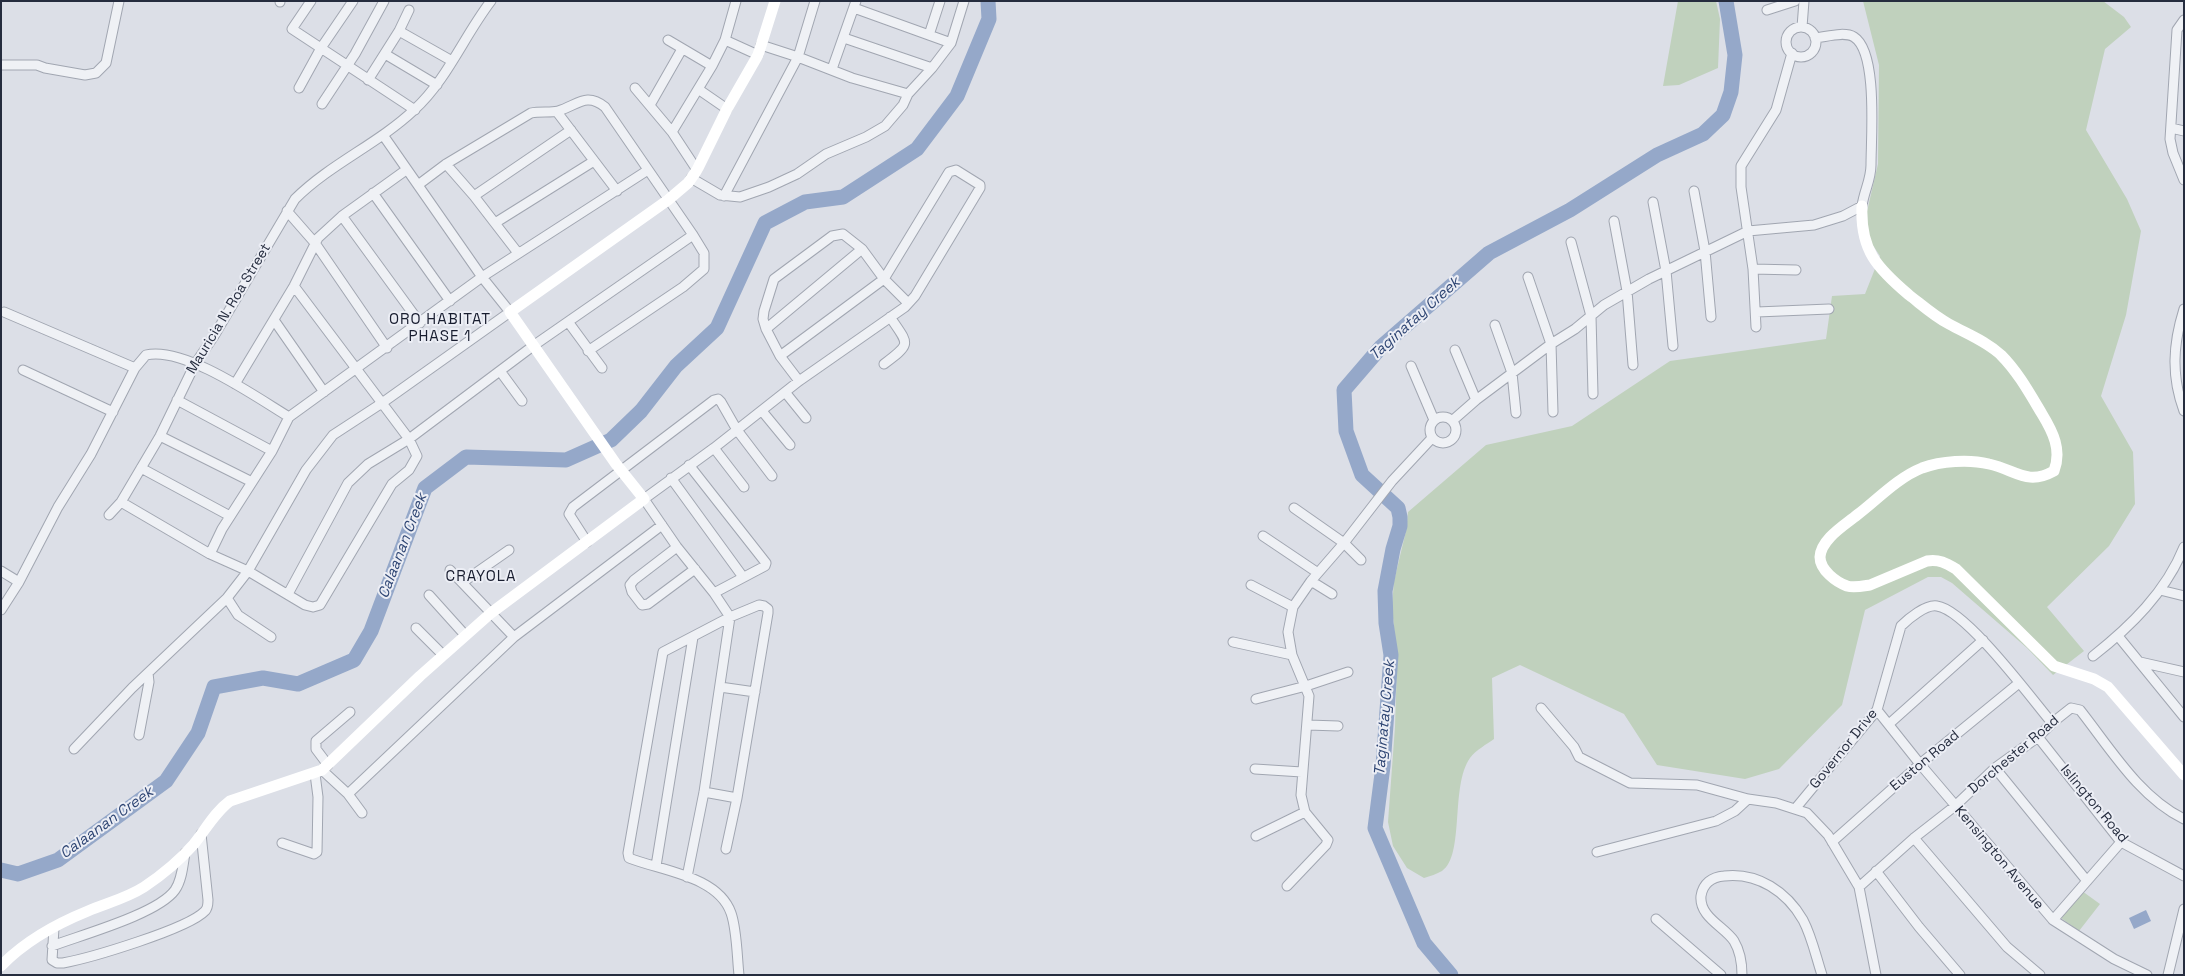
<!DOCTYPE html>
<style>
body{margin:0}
#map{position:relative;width:2185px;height:976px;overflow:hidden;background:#dcdfe7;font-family:"Space Grotesk",sans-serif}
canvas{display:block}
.frame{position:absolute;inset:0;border:2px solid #252c3e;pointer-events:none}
</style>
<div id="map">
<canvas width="2185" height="976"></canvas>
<div class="frame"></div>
</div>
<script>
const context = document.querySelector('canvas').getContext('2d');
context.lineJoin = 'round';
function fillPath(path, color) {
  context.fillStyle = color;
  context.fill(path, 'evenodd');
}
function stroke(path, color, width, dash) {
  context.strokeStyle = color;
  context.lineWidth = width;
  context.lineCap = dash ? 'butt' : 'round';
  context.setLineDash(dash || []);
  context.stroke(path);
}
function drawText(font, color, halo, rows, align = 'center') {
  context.font = font + ' "Space Grotesk",sans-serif';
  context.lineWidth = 4;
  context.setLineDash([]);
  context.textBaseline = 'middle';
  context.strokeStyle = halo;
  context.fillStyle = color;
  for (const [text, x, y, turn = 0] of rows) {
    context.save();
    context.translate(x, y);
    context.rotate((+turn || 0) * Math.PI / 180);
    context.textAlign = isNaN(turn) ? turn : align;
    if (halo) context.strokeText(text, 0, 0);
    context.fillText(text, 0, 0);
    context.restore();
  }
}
fillPath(new Path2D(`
 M1678 1H1716L1720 19 1718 68 1679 85 1663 86Z
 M1863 1H2103L2124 17 2131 27 2105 49 2086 130 2127 199 2141 231 2126 315 2101 396 2133 452 2135 504 2109 546 2047 607 2084 651 2053 675 2027 648 1952 583 1941 577H1928L1865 610 1842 705 1779 769 1745 779 1657 765 1624 714 1520 665 1492 678 1494 739C1487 744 1476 750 1470 758 1450 786 1465 855 1442 871 1437 874 1430 876 1424 878L1407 868 1393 846 1388 822 1395 727 1397 663 1392 606 1394 581 1406 531 1408 512 1486 445 1572 426 1670 361 1826 339 1832 296 1865 294 1880 256 1868 238 1865 220 1878 164 1879 65Z
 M2082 891 2100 904 2079 931 2061 918Z`), '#c0d1bd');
fillPath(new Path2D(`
 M2146 910 2151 921 2134 929 2129 918Z`), '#95a8c9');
stroke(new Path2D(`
 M1 870 18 874 58 860 166 781 198 733 214 687 263 678 298 684 354 660 371 631 425 488 466 457 566 460 611 440 641 411 676 366 717 328 765 223 805 202 843 197 917 149 957 96 989 19 988 1
 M1451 975 1424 943 1375 828 1383 766 1391 655 1386 623 1385 591 1393 549 1400 526V517L1398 508 1362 475 1346 431 1344 390 1381 347 1489 253 1570 210 1657 155 1703 134 1723 115 1731 92 1735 55 1726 1`), '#95a8c9', 15);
const street = new Path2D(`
 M311 1 292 29 415 110
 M280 2V1
 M854 8 951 43
 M1767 10 1795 1
 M2184 20 2177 30 2170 139 2173 153 2184 180
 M1802 27 1804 1
 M1786 42a15 15 0 1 1 30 0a15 15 0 1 1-30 0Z
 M399 31 452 61
 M929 35 940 1
 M844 38 932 68
 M668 40 712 66
 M725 40 758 55
 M761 45 798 57 852 78 908 94
 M385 54 437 85
 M1 65H37L45 68 85 75 96 73 106 63 119 1
 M832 69 856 1
 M368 80 399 31 409 10
 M299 88 321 48 353 1
 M635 88 672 132 697 170
 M698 89 727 109
 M322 104 355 54 384 1
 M650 105 682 49
 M557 112 617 191
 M2171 128 2184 131
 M672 132 712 66 725 40 736 1
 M446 164 474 196 518 253
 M691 178 720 195 740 197 769 187 797 174 826 154 866 137 885 126 903 105 908 94 932 68 951 43 964 1
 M418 185 446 164 531 113C540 111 551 113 558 111 578 105 586 92 605 107L693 235 704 253V269L683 287 588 351
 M1694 191 1705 251 1711 317
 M373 193 450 301
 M474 196 571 130
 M724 196 798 57 815 1
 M1653 202 1666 271 1673 346
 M287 211 315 243 387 348
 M342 216 420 323
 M1614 221 1627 291 1633 365
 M495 223 594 161
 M1571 242 1591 316 1593 394
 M1753 269 1796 270
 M1528 277 1551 344 1553 412
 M294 286 409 439 417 456 409 470 392 484 320 605 313 607 305 605 248 571 210 554 121 502 160 436 195 364 214 336 295 199C330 164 378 144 414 110 447 80 464 36 491 1
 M2184 309C2173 344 2171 376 2184 411
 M4 312 135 368 146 355C184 346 256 397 289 417
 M1757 312 1829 309
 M274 320 324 392
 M569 323 602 368
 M1495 325 1512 373 1516 413
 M1756 327 1753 269 1741 187V166L1776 110 1792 53
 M766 329 862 249
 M1455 350 1476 400
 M884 364C912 343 909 345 890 317
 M1411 366 1434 420
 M23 370 113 412
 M500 371 522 401
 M799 381 780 356 766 329 763 319 764 311 774 279 832 236 843 234 862 249 884 279 908 303
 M235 384 294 286 318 238 342 216 406 170
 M785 392 806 418
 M177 400 272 451
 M762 411 790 445
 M1430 430a13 13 0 1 1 26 0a13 13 0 1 1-26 0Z
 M1452 421 1476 400 1551 344 1575 329 1604 305 1649 279 1748 231 1814 225 1843 216 1862 206C1864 191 1871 180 1871 165 1871 137 1878 52 1854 37 1844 31 1826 37 1815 38
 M160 436 252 482
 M714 448 744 487
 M689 465 766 563 765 566 714 593
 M141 468 230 516
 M671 478 743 577
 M1294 508 1344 543 1361 560
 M109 515 121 502
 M1263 536 1318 573
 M587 542 569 514 573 507 714 400 718 399 721 402 737 430 772 476
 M677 547 634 580 630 585 632 592 642 605 648 604 695 569
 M210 554 222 529 272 451 289 417 482 277 648 170
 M450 570 514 637
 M1 571 19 582
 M1311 581 1332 594
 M463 582 509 550
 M1251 585 1293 607
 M2160 590 2184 596
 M288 594 348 483 368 464 409 439 533 346 693 235
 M429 595 465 635
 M227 598 238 615 271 637
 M1 610 19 582 58 507 91 454 135 368
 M416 628 443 655
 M2118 636 2184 717
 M1233 642 1292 655
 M2093 656C2130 627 2166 592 2184 547
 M2140 662 2184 672
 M720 687 755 692
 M1256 699 1306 686 1348 672
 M1541 708 1574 747 1579 757 1630 783 1697 785 1748 799 1776 803 1807 813 1828 835 1859 887 1876 975
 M1877 710 1920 764 2053 920 2114 959 2147 975
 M1889 724 1983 640
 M1308 725 1338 726
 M139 735 149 682 148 673
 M2038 737 2121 842 2184 876
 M74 749 132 688 227 598 248 571 306 470 333 435 382 403 510 312 482 277 383 135
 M328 765 316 749V741L350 712
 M1995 768 2087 881
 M1255 769 1302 772
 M322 770 348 794 362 813
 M704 792 737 798
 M348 794 514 637 662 525
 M1795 809 1877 710 1901 626C1908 619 1926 604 1937 606 1966 610 2031 698 2052 723
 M1256 836 1305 812
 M1914 838 2007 947 2040 975
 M1832 842 1920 764 2019 683
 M282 843 314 854 317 852 318 797 315 774
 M726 849 737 798 768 613V609L764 606 759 605 730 617 663 652 628 853 629 858C662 871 718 876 731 913 737 930 737 957 739 975
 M1597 852 1716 821 1735 811 1748 799
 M656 866 693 637
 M1876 871 1919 927 1960 975
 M687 877 704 792 730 617 714 593 677 547 644 499 714 448 799 381 905 307 915 296 980 188V185L956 170 949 172 884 279 780 356
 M1287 886 1326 845 1328 840 1305 812 1301 795 1309 696 1292 655 1288 632 1293 607 1311 581 1344 543 1392 481 1432 438
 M1859 887 1914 838 1955 806 1995 768 2038 737 2052 723 2071 708 2080 710C2110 748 2139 797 2184 819
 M1656 919 1721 975
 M2053 920 2121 842
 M54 928 52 960 57 963H63C90 958 188 929 205 911 208 908 208 904 208 900L201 834
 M52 946C81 935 158 914 175 890 182 880 183 865 185 853
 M1742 975C1742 964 1740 951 1734 941 1725 927 1699 917 1701 896 1703 883 1712 877 1724 876 1758 872 1787 892 1803 920 1812 937 1816 957 1822 975
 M2168 975 2184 909`);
stroke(street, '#a1a6b1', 11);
stroke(street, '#eff1f5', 9);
stroke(new Path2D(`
 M1862 206C1860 250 1877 268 1909 295 1922 305 1934 316 1949 324 1967 334 1986 341 2001 355 2018 372 2030 394 2042 414 2053 432 2062 450 2054 471 2027 486 2016 470 1989 464 1969 459 1941 461 1922 468 1897 478 1877 500 1857 515 1845 525 1821 539 1820 557 1820 570 1836 582 1847 586 1854 588 1863 586 1870 585L1927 561C1939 559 1946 563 1956 569L2054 666 2094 679 2108 687 2184 775
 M1 966C25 941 56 924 88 911 107 903 127 898 144 887 162 875 180 860 194 844 206 829 215 812 230 801L322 770 420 676 491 613 644 499 616 464 510 312 668 200 688 183 697 170 727 109 758 55 775 1`), '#fff', 11);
drawText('14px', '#252c3e', '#eceef5', [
 ["Mauricia N. Roa Street",229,309,-59],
 ["Governor Drive",1844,749,-51],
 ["Dorchester Road",2014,755,-40],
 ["Euston Road",1925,761,-40],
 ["Islington Road",2094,804,50],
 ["Kensington Avenue",1999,858,50]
]);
drawText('italic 15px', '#2e4573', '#eceef5', [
 ["Taginatay Creek",1415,319,-42],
 ["Calaanan Creek",403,546,-69],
 ["Taginatay Creek",1385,718,-85],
 ["Calaanan Creek",107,823,-36]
]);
context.letterSpacing = '1px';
drawText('15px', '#181d2f', '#eceef5', [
 ["ORO HABITAT",440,320],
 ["PHASE 1",440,337],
 ["CRAYOLA",481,577]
]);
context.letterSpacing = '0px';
</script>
